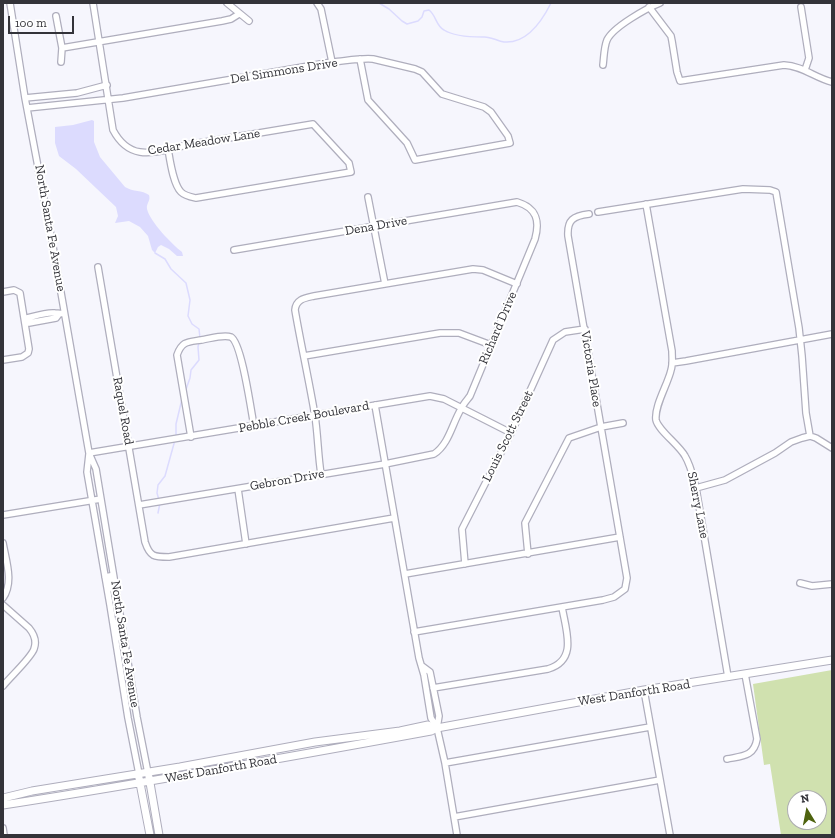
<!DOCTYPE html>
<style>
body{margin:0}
#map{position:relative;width:835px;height:838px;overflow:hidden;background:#f6f6fd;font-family:"Zilla Slab",serif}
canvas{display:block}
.frame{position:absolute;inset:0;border:4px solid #333339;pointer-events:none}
.north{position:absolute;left:787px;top:790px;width:40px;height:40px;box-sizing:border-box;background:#fff;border:1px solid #adadb0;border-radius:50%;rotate:350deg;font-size:11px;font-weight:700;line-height:16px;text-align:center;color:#333339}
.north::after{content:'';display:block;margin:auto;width:14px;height:18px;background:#4e630f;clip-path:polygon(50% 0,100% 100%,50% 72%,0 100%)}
.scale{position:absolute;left:8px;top:16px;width:66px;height:18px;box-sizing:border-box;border:2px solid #333339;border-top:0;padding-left:5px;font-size:12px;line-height:14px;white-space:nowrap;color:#333339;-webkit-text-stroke:3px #fff;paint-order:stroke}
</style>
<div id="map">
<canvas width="835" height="838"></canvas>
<div class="frame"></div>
<div class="north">N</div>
<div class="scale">100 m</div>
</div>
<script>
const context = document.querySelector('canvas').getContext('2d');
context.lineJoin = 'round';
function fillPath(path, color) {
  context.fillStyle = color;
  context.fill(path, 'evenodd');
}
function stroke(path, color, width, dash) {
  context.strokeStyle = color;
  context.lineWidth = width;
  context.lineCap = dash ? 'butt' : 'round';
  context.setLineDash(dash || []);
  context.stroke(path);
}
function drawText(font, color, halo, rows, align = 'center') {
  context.font = font + ' "Zilla Slab",serif';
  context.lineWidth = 4;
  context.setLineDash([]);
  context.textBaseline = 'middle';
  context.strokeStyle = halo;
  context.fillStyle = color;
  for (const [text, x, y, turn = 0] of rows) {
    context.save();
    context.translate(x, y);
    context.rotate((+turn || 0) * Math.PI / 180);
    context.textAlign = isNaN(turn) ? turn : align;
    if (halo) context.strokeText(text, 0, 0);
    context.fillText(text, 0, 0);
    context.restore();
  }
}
fillPath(new Path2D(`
 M832 670V835H781L770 764 764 765 753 684ZM795 798H819V822H795Z`), '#d0e1af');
fillPath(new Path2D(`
 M92 120 94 121V142L100 157 125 187C133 192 142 190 149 195 151 201 146 203 147 209 150 222 172 244 182 252L183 256H177L169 249 161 245 158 247 155 253 152 250 148 236 140 227 129 221 115 223 118 216 116 207 76 169 59 156 55 143V127L73 125Z`), '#dcdbfe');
stroke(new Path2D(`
 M379 3 389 9 402 21 407 24 418 21 422 17 424 11 429 10C436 15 436 26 444 30 453 36 472 37 483 37 490 36 497 41 504 42 527 44 542 21 551 3
 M155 253 165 259 171 269 186 283 190 300 188 316 192 324 199 329 200 338
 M185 392 190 378 191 370 199 360 198 347 199 342
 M176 436V424L182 399
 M159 500 157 493 158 485 165 476 175 440
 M158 513 160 503`), '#dcdbfe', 1.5);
const minor = new Path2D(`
 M10 3 25 98 52 241 89 453 96 469 137 717 148 773
 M93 3 113 130C131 164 157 151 187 145L313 124 349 163 351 172 196 198C191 197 185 196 181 192 173 184 170 160 168 149
 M227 3 249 21
 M317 3 321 9 332 62
 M649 7 671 36 672 41 677 72 680 81 784 65C803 66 815 78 832 82
 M801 7 809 58 805 70
 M56 16 62 48 61 62
 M62 48 222 21 231 19 239 14
 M603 65C604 57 604 47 607 40 613 27 647 8 660 3
 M25 98 77 93 107 85
 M27 108 123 98 332 62C345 61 359 58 373 59L415 69 422 72 442 94 484 107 491 112 508 136 510 143 415 160 407 143 368 100 360 59
 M368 197 385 284
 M646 204 672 351C672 357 673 364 671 370 668 384 654 406 656 420 658 430 679 445 685 456 691 466 693 477 696 488L728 677
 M598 212 743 189 770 190 776 192 799 328 802 356 806 413 810 436
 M98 267 145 542C150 557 154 557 169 557L394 518
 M3 292 14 290 20 293 29 349 28 353 22 357 3 360
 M59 314 56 318 29 323 25 321 27 318C35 316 46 312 55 313 58 313 60 314 64 313
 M304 356 440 333H459L491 345
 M672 363 686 361 832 334
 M375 405 419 658 424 675 431 718 437 728 445 763 457 835
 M191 437 177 355C182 341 188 342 201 340 209 339 223 334 231 337 242 343 251 411 254 426
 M89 453 430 396 444 399 511 433
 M89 454 87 472 110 605 128 718 139 774
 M321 474C318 455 318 436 315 416 309 380 301 345 295 310 296 299 305 298 314 296L473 269 483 270 517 284
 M696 488 725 480 775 453 791 442 802 438 810 436 816 438 832 448
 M238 489 246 544
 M139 505 385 464 434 454C449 444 452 424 461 409 463 404 467 400 470 396L535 239C540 221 537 208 517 202L234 250
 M3 515 101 499
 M3 543C6 561 14 582 3 598
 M528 554 525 523 569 438 601 427 623 423
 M465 564 462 529 511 433 553 340 565 332 585 329
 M405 574 620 537
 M105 577 110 576 112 588 117 596
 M800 583 812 586 832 584
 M3 605 29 628C34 634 37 641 34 649 31 658 10 677 3 686
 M115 623 119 630 120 638H124
 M414 632 603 600 614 597 625 589 627 578 568 236C567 220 573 216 589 214
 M422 666 430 672 439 716 437 728
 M433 688 548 669C578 660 566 631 562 607
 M644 690 670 835
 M727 759C742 756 754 757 757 739L745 674
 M445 763 650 727
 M454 817 660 780
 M3 828 4 835`);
const major = new Path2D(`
 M149 777 159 835
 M139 778 150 835
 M3 798 32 791 180 767 315 742 400 731 428 725 437 728 644 690 832 660
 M3 805C146 783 289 757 431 731L437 728`);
stroke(minor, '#afaebd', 8);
stroke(major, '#afaebd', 9);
stroke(minor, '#fff', 5.5);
stroke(major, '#fff', 7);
drawText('13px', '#333339', '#fff', [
 ["Del Simmons Drive",284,71,-9],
 ["Cedar Meadow Lane",204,142,-9],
 ["Dena Drive",376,226,-10],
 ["North Santa Fe Avenue",50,228,80],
 ["Richard Drive",498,328,-67],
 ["Victoria Place",591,369,81],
 ["Raquel Road",123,411,80],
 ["Pebble Creek Boulevard",304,417,-10],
 ["Louis Scott Street",508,436,-64],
 ["Gebron Drive",287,480,-10],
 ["Sherry Lane",698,505,79],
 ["North Santa Fe Avenue",125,644,81],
 ["West Danforth Road",634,693,-9],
 ["West Danforth Road",221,769,-10]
]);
</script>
